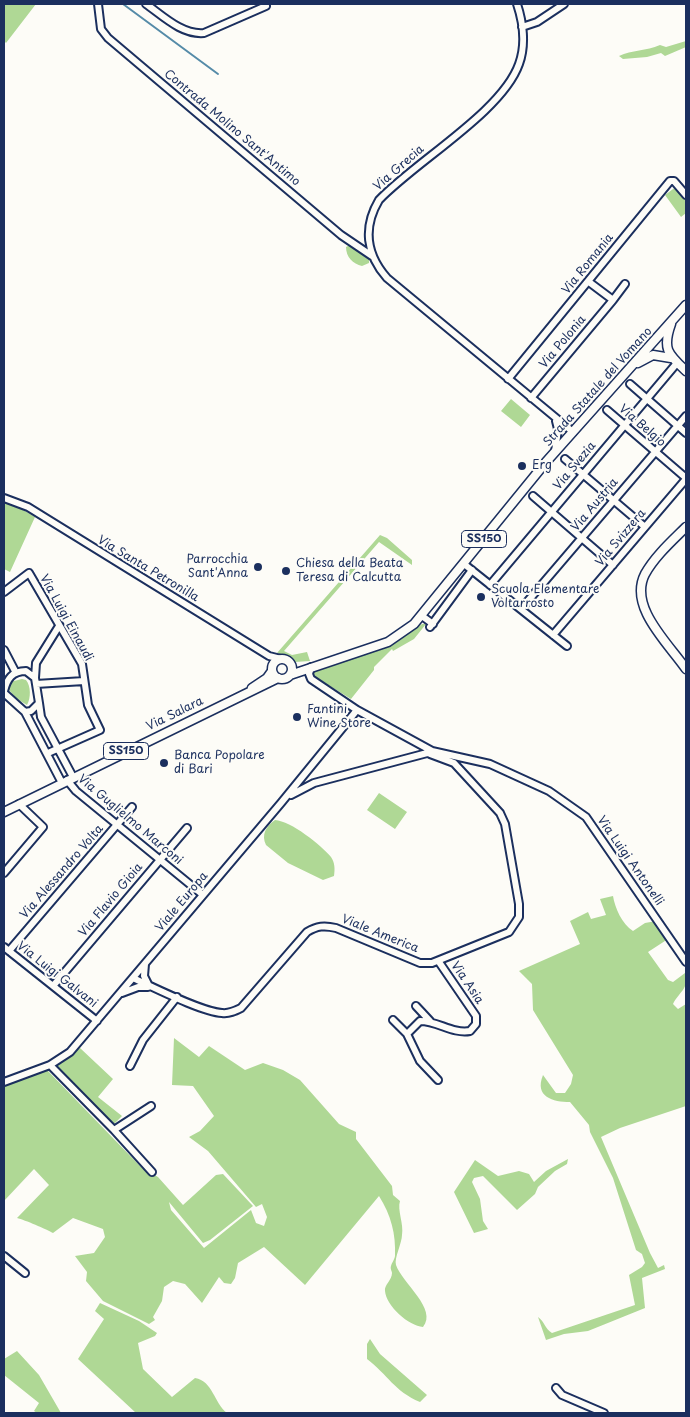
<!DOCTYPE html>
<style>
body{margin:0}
#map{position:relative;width:690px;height:1417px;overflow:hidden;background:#fdfcf7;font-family:"Playpen Sans",sans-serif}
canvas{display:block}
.frame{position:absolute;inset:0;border:5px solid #1b2f5e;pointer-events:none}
</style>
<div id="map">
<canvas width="690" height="1417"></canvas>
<div class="frame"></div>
</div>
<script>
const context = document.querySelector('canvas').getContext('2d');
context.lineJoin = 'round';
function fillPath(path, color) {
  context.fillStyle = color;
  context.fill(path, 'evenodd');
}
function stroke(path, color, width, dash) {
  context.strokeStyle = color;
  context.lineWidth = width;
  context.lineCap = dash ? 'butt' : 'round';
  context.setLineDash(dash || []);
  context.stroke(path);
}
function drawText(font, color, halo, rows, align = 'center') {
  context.font = font + ' "Playpen Sans",sans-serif';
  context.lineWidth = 4;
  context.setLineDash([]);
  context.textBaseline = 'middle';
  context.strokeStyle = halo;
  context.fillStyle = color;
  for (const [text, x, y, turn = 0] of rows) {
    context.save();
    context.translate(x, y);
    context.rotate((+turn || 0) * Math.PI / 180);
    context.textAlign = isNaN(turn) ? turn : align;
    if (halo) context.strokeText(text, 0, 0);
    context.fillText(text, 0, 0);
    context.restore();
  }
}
fillPath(new Path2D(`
 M4 4H36L6 43 4 41Z
 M686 41V47L665 56 661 53 647 57 623 59 619 56C632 50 646 51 660 45L666 47Z
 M677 186 686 199V213L681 217 665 195Z
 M350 245 369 257V263L362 266C353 264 346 257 346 247Z
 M511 399 530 415 521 427 501 411Z
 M7 503 20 508 35 517 10 572 4 569V504Z
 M380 535 387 538 412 560V565L379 542 284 651 292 655 307 652 310 661 295 662 277 653Z
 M422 624H426L414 639 393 651 392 649 374 667V670L351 699 312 675V672L397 642Z
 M22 679 26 680C31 686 31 698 27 705L17 699 8 689 10 682Z
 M379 793 407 812 395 829 367 810Z
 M275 820C291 821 321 845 331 857 335 863 335 869 334 876L323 880 288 863 266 845C261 835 266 826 275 820Z
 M613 896C615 908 622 924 633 931L645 923 656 921 668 939 648 952 668 980 673 982 685 973C690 988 679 992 673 1004L678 1009 686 1004V1106L620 1128 601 1137 650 1253 658 1268 664 1265 665 1269 642 1278 645 1308 588 1331 564 1334 546 1340 538 1317C545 1322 545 1329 552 1333L635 1305 629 1275 642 1267 645 1263 642 1254 636 1250 613 1178 590 1132 589 1125 570 1102C553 1102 534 1097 543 1075L556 1093H565L571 1084 573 1075 533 1010 532 984 519 971 580 944 570 921 588 912 591 919 606 915 600 899Z
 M174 1038 199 1057 209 1046 245 1070 263 1063 283 1070 300 1080 339 1124 356 1132V1139L392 1186 393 1195 400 1201C397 1210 404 1224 402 1235 402 1243 394 1258 396 1265 402 1283 438 1309 423 1327 409 1326 386 1306 385 1291 384 1285 392 1280 392 1273 392 1271 390 1269 391 1266 392 1262 394 1261 395 1256 396 1234 391 1215 379 1196L305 1285 264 1247 238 1263 235 1278 231 1284 224 1283 219 1277 202 1303 185 1284 173 1281 164 1287 162 1301 153 1317 155 1320 149 1324 103 1301 86 1281 87 1272 75 1256 94 1253 105 1237 103 1229 73 1218 53 1233C46 1229 25 1220 17 1218L49 1185 34 1169 4 1201V1086L47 1070 142 1168 158 1177 183 1205 216 1175 223 1174 253 1206 210 1240 203 1243 169 1202 171 1210 204 1248 251 1210 256 1223 264 1226 267 1217 262 1204 256 1207 208 1151 189 1137 200 1131 214 1116 193 1086 172 1085Z
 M80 1048 113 1079 98 1097 122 1116 112 1126 57 1071V1066Z
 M568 1159 567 1164 555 1171 538 1187 535 1194 517 1210 483 1176 474 1178 472 1182 480 1199 483 1221 488 1229 474 1233 454 1192 475 1160 498 1176 519 1171 529 1174 534 1182 546 1171Z
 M100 1303 139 1321 157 1333 155 1336 138 1343 143 1369 172 1397 195 1378C213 1381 214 1403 227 1413H136L78 1359 104 1319 95 1311Z
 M370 1339 380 1354 427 1395 420 1402C394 1391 388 1375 367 1359V1344Z
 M17 1351 39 1375 61 1413H37L34 1411 39 1403 4 1375V1359Z`), '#afd895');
stroke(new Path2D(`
 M123 4 218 74`), '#558ba8', 2);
const minor = new Path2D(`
 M98 4 101 29 108 38 341 235 372 256
 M146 4C163 16 182 35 204 33L266 6
 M517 4C523 22 526 45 519 64 502 112 416 161 379 200 363 227 366 254 387 278L573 432
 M522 27 537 22 564 4
 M613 300 625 284
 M508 379 670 181H674L686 195
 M630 384 686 433
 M531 398 613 300 589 282
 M607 410 686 478
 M555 452 558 429 556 421
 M565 459 645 527
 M533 496 613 565
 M4 498 28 507 269 656 281 659
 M464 564 567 646
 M490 585 677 363
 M4 592 29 573 82 664 88 705 100 730 48 753
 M521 609 686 416
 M422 616 433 624
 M430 627 472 570
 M553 635 686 479
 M4 650 16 673
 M311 667 309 674 311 679 357 710 432 751 490 764 549 791 586 817 686 962
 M35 678 36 663 59 626
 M36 684 84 681
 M4 691C7 679 12 671 26 671L35 678 39 703 31 711 25 712 4 693
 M39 703 41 717 73 777
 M25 712 62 783
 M67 780 76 791 203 895
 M291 795 314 783 431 752
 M4 873 43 827 19 804
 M4 947 97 1021
 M9 951 132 807
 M145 964 144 976 149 986
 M133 978C153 987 202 1012 222 1013 229 1014 235 1011 241 1008L307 932C317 926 324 925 336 928L420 963H432L509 932 519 917V904L505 824 500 813 454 763 430 754
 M53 986 187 828
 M122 993 138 987H148
 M416 1006 430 1021
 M393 1020 407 1034
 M50 1065 114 1130 151 1106
 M130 1066 143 1040 177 997
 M438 1080 420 1061 407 1034 420 1021C438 1021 452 1034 470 1031L476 1024V1016L439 962
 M4 1082 50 1065 70 1052 281 803 357 710
 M114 1130 152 1172
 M4 1256 25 1273
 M556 1388 562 1395 604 1413`);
const major = new Path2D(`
 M671 324C662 349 668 354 686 371
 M638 363 653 355 671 358
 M686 527C672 541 655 556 645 574 628 607 669 644 686 669
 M272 669a10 10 0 1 1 20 0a10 10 0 1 1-20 0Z
 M290 675 388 642 414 624 546 462 686 305
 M252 688 267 678 272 671
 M4 812 278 678`);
stroke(minor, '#1b2f5e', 10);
stroke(major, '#1b2f5e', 11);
stroke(minor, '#fdfcf7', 6);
stroke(major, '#fdfcf7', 8);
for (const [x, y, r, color] of [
 [522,466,5,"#1b2f5e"],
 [258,567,5,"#1b2f5e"],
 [286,571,5,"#1b2f5e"],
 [481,597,5,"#1b2f5e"],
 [297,717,5,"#1b2f5e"],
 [164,763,5,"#1b2f5e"]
]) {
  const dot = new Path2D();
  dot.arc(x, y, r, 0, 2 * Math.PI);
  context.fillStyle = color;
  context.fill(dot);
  stroke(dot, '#fdfcf7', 2);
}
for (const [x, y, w] of [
 [484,539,45],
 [126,751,45]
]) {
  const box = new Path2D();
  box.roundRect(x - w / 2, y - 8.5, w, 17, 4);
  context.fillStyle = '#fdfcf7';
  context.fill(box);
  stroke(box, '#1b2f5e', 1);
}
drawText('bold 11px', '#1b2f5e', null, [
 ["SS150",484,539],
 ["SS150",126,751]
]);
drawText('12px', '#1b2f5e', '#fdfcf7', [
 ["Contrada Molino Sant'Antimo",232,128,40],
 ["Via Grecia",399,168,-41],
 ["Via Romania",588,264,-51],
 ["Via Polonia",563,342,-50],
 ["Strada Statale del Vomano",598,387,-48],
 ["Via Belgio",642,426,41],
 ["Via Svezia",575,466,-50],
 ["Via Austria",595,505,-50],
 ["Via Svizzera",621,538,-50],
 ["Via Santa Petronilla",148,569,31],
 ["Via Luigi Einaudi",66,618,61],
 ["Via Salara",175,714,-26],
 ["Via Guglielmo Marconi",130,820,40],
 ["Via Luigi Antonelli",630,861,55],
 ["Via Alessandro Volta",62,872,-49],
 ["Via Flavio Gioia",111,900,-50],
 ["Viale Europa",182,902,-50],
 ["Viale America",380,934,22],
 ["Via Luigi Galvani",57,975,38],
 ["Via Asia",467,983,56]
]);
drawText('12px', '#1b2f5e', '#fdfcf7', [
 ["Erg",532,466],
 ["Parrocchia",248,560,"right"],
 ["Sant'Anna",248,574,"right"],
 ["Chiesa della Beata",296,564],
 ["Teresa di Calcutta",296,578],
 ["Scuola Elementare",491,590],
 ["Voltarrosto",491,604],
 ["Fantini",307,710],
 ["Wine Store",307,724],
 ["Banca Popolare",174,756],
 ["di Bari",174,770]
], 'left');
</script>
